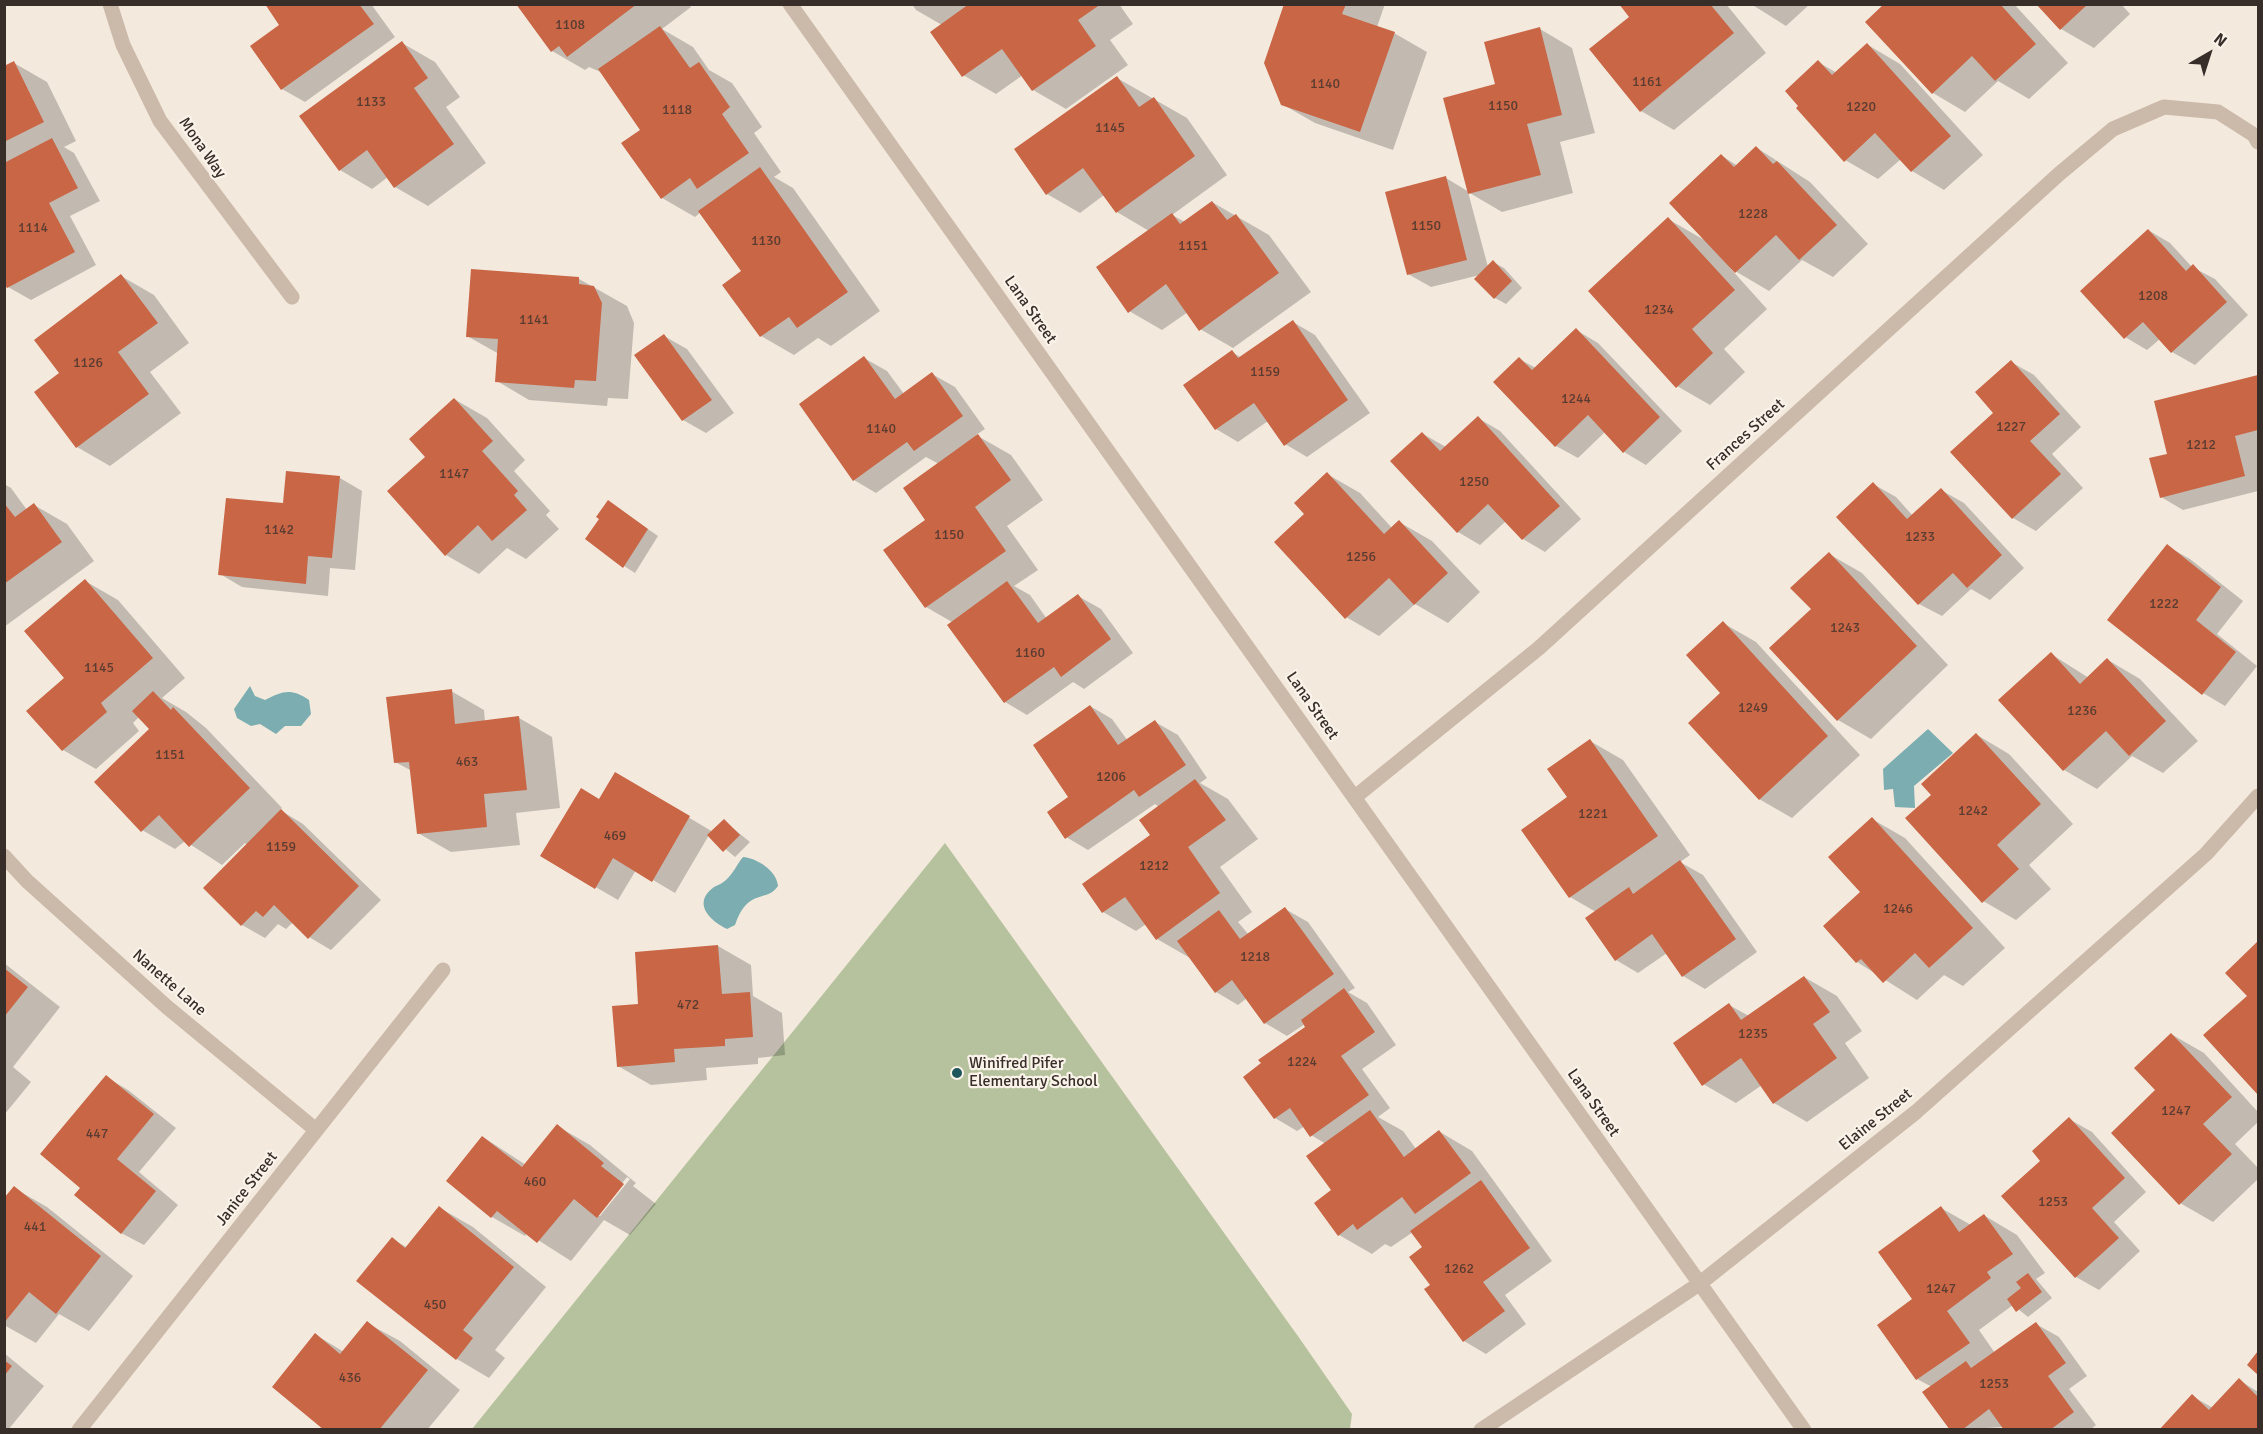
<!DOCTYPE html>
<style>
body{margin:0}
#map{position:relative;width:2263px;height:1434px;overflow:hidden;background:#f3e9dd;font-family:Signika,sans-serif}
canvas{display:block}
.frame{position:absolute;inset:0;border:6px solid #382e29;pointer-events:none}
.north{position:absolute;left:2179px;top:24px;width:60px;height:60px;-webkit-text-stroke:4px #faf3ea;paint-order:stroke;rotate:39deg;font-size:16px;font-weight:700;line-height:24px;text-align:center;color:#382e29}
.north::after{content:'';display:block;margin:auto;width:21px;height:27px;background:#382e29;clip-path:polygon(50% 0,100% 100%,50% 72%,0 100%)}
</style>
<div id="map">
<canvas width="2263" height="1434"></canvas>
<div class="frame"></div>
<div class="north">N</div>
</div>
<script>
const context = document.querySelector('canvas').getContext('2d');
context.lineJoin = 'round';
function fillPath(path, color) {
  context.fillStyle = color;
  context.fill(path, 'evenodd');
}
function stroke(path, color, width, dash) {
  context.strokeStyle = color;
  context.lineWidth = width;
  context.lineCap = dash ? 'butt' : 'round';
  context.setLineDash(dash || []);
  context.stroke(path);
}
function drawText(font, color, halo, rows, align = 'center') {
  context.font = font + ' Signika,sans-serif';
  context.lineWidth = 4.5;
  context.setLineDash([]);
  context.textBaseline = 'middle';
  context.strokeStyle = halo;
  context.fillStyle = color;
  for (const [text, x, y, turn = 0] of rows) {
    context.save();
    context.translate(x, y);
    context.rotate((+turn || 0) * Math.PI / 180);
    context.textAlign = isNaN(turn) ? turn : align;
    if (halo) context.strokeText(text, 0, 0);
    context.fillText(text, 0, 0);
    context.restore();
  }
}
fillPath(new Path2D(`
 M945 843 1300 1339 1352 1414 1350 1429H472Z`), '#b6c29d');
fillPath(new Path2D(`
 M250 686 255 696 265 700C283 691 291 688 309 700L311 714 301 726H285L276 734 260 724 251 726 237 718 234 709Z
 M1928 729 1953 753 1914 786 1915 808 1895 807 1893 789 1884 790 1883 769Z
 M743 857C757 858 777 871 778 886 767 903 748 887 735 925L727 929C709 920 692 903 714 887 718 885 723 883 726 880 733 874 737 864 743 857Z`), '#7caeb1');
fillPath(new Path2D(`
 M267 4H371L395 37 305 102 282 89V25Z
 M518 4H688L691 7 662 29 693 47 709 70 732 83 762 127 754 133 781 172 774 177 793 188 880 311 831 346 818 338 794 355 761 336 743 272 701 212 695 217 662 198 643 130 603 73 589 67 585 70 552 51Z
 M912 4H1119L1133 24 1110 40 1128 65 1066 109 1033 90 1023 75 996 94 963 75 942 25 916 10Z
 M1286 4H1385L1377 27 1394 33 1427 52 1393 150 1315 123 1282 104Z
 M1621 4H1726L1766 53 1674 130 1641 111 1591 50 1631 17Z
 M1751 4H1810L1786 26Z
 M1886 4H2014L2068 63 2029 99 1998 81 1965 112 1933 93Z
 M2038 4H2121L2130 14 2094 48 2061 29Z
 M1540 29 1572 48 1595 133 1560 142 1573 193 1502 212 1468 192 1488 267 1493 262 1504 268 1522 288 1506 304 1495 298 1476 279 1480 275 1431 287 1408 274 1446 178 1469 192 1497 85Z
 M402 43 435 62 460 97 446 107 486 163 428 206 395 187 388 177 372 189 340 170Z
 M1868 45 1900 64 1983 155 1944 190 1912 171 1901 159 1878 179 1845 160 1818 62 1837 73Z
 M14 63 47 82 76 141 64 147 74 153 100 201 70 216 96 265 31 300 8 287 4 280V67Z
 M1117 78 1187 118 1227 175 1172 215 1185 222 1212 202 1236 216 1269 235 1311 292 1233 348 1200 329 1188 312 1162 330 1129 311 1149 231 1117 212 1104 195 1080 213 1047 194Z
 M1757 148 1810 182 1868 244 1833 277 1802 260 1769 291 1730 268 1767 309 1724 349 1745 372 1710 405 1677 386 1668 219 1706 241 1722 156 1738 166Z
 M2148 230 2170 243 2192 267 2215 279 2248 315 2195 365 2172 352 2160 339 2147 350 2125 337Z
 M121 276 154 295 189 343 150 372 181 413 110 466 77 447 61 374Z
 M579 279 627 306 634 323 628 399 608 398 607 406 529 400 497 381 499 354 467 336Z
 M1293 322 1315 335 1370 413 1307 457 1285 444 1268 421 1238 442 1216 429 1232 352 1242 358Z
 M1576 330 1598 343 1682 431 1646 465 1624 452 1605 432 1578 458 1556 446 1519 359 1536 368Z
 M664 336 687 349 734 413 706 433 683 420Z
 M864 358 887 371 904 394 932 374 955 387 985 429 976 435 1011 455 1043 500 1007 526 1038 570 1014 586 1030 595 1047 619 1078 596 1101 609 1133 653 1084 689 1073 682 1027 715 1005 702 952 622 926 607 927 520 939 464 926 457 876 493 854 480Z
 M2011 362 2034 375 2081 427 2052 454 2083 488 2036 531 2013 518 1952 452 1995 413Z
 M2258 376V491L2183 510 2161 497 2168 455 2155 402Z
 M454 399 487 418 525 460 514 471 550 511 546 515 559 529 526 559 507 548 479 574 446 555 427 457Z
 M1478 418 1500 431 1581 519 1545 552 1523 539 1506 521 1480 545 1458 532 1423 434 1446 447Z
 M1327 474 1360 493 1392 528 1399 522 1432 541 1480 592 1448 623 1415 604 1379 636 1346 617 1306 514Z
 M340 478 362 491 355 570 330 568 328 596 242 587 220 574Z
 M4 484 11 488 27 510 34 505 67 524 94 561 4 627Z
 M1873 484 1896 497 1913 516 1941 490 1964 503 2024 568 1990 600 1971 589 1942 616 1919 604Z
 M609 502 658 536 635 573 624 566 601 519Z
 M2167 546 2190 559 2243 601 2217 634 2257 666 2225 706 2203 693Z
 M1829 554 1862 573 1948 665 1871 739 1838 720 1813 610Z
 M85 581 118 600 185 678 162 698 186 712 206 728 282 808 280 810 303 824 381 900 331 950 309 937 293 922 286 929 278 924 265 938 242 925 205 888 247 845 245 843 222 865 185 841 175 849 142 830 151 729 139 717 133 723 139 731 96 769 63 750 66 678Z
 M1723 623 1756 642 1860 755 1792 818 1759 799 1723 693Z
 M2051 654 2089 678 2108 660 2140 679 2198 741 2163 773 2132 756 2097 789 2064 770 2000 700Z
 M451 691 484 710 485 722 519 718 552 737 560 808 516 813 520 845 451 852 418 833 412 771 395 762Z
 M1090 706 1112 719 1128 741 1155 722 1178 735 1207 778 1200 783 1228 799 1258 839 1220 867 1252 912 1238 922 1249 935 1285 909 1308 922 1355 988 1348 992 1367 1003 1396 1045 1362 1069 1390 1108 1378 1117 1403 1131 1416 1149 1440 1132 1472 1151 1552 1261 1505 1295 1526 1324 1486 1354 1464 1341 1432 1286 1424 1247 1413 1232 1391 1247 1385 1244 1372 1254 1339 1235 1326 1144 1311 1135 1305 1126 1297 1131 1275 1118 1307 1027 1305 1024 1287 1036 1265 1023 1247 998 1238 1005 1216 992 1190 958 1157 939 1146 924 1136 931 1103 912 1084 885 1152 835 1159 807 1155 804 1088 850 1066 837 1070 797Z
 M1977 735 2009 754 2073 824 2029 865 2051 889 2016 920 1983 901 1933 795Z
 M1590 741 1623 760 1690 855 1680 862 1703 875 1757 952 1705 989 1683 976 1667 953 1638 973 1616 960 1596 912 1570 897Z
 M616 774 713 832 724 821 750 842 735 857 709 835 675 893 636 870 618 900 542 856 600 801Z
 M1872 819 1905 838 2005 948 1963 986 1944 975 1917 1000 1857 962 1862 892Z
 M2258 943V1092L2206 1035 2249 996 2227 973Z
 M718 946 751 965 753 996 782 1013 785 1055 758 1058V1064L706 1068 707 1080 651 1085 618 1066 640 1006Z
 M4 963 60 1007 13 1067 31 1082 4 1115Z
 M1804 977 1837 996 1862 1031 1845 1043 1869 1078 1807 1122 1774 1103 1762 1085 1736 1103 1703 1084 1729 1005 1749 1016Z
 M2171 1034 2204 1053 2258 1112V1122L2235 1144 2258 1168V1179L2213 1222 2180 1203 2157 1090Z
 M106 1077 128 1090 176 1128 139 1172 178 1205 144 1245 121 1233 82 1187Z
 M2069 1119 2092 1132 2146 1192 2114 1222 2140 1251 2099 1290 2076 1277 2042 1161Z
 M557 1126 590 1145 636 1183 633 1186 656 1204 630 1235 604 1220 571 1261 527 1233 525 1236 492 1217 448 1180 483 1137 526 1165ZM627 1177 630 1179 600 1216H596Z
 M14 1188 47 1207 133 1276 89 1331 59 1314 36 1343 4 1325V1200Z
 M440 1208 473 1227 546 1287 495 1350 505 1358 489 1378 457 1359 392 1239 408 1248Z
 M1941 1208 1971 1225 1985 1216 2017 1235 2045 1273 2036 1279 2052 1298 2028 1317 2013 1305 1979 1330 1995 1353 2036 1324 2059 1337 2087 1376 2069 1389 2096 1425 2090 1430H2006L2004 1427 1951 1430 1932 1387 1917 1379 1879 1325 1914 1299Z
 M367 1323 400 1341 460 1390 427 1430H326L316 1335 344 1352Z
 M4 1353 44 1386 8 1430H4Z
 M2239 1380 2258 1392V1430H2161L2192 1396 2213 1408Z`), '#0003');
fillPath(new Path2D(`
 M265 4H359L374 24 281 90 250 46 279 25Z
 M516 4H637L567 57 559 46 551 52Z
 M969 4H1101L1078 20 1096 46 1032 91 1002 49 962 77 930 32Z
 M1284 4H1346L1342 14 1395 32 1360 132 1281 105 1264 63Z
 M1619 4H1710L1734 33 1640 112 1589 49 1629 17Z
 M1884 4H2000L2036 44 1995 81 1972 56 1932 94 1865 22Z
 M2036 4H2088L2060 30Z
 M660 26 690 68 699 62 730 107 722 114 749 153 697 189 690 178 661 199 621 143 640 130 598 69Z
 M1540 27 1562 115 1527 124 1541 175 1468 194 1443 98 1495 84 1484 42Z
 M402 41 428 78 414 88 454 144 394 188 367 150 339 171 299 116Z
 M1867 43 1951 136 1911 172 1875 133 1844 162 1796 108 1798 106 1785 91 1818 60 1832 75Z
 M14 61 44 122 4 142V66Z
 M1117 76 1139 107 1154 97 1195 156 1116 213 1083 168 1046 195 1014 149Z
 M52 138 78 188 49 203 75 252 7 288 4 284V163Z
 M1756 146 1773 164 1777 161 1837 225 1799 260 1776 235 1735 273 1669 203 1721 154 1734 167Z
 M760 167 848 292 797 328 789 317 760 337 722 285 741 271 698 211Z
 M1446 176 1467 260 1407 275 1385 192Z
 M1212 201 1227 220 1236 214 1279 273 1199 331 1166 284 1128 313 1096 267 1172 213 1180 224Z
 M1668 217 1735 290 1692 329 1713 353 1676 388 1588 291Z
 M2148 229 2186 271 2193 264 2227 302 2171 353 2143 322 2124 339 2080 291Z
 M1493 260 1512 281 1494 299 1474 279Z
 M471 269 579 277V284L594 286 602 303 596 381 575 380 574 388 495 382 498 339 466 337Z
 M121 274 158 323 118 352 149 394 76 448 34 392 59 373 34 340Z
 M1293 320 1348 400 1284 446 1254 403 1215 430 1183 385 1232 350 1238 358Z
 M1576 328 1660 417 1623 453 1588 415 1555 447 1493 382 1519 357 1532 370Z
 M664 334 712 400 682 421 634 355Z
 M864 356 895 399 932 372 963 416 914 451 907 442 853 481 799 404Z
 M2011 360 2060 414 2030 441 2061 474 2012 519 1950 452 1993 413 1975 392Z
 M2258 375V430L2235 436 2245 476 2160 498 2149 458 2167 454 2154 401Z
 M454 398 493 441 482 451 518 491 514 495 527 510 492 541 478 525 445 556 387 491 425 457 409 439Z
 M1478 416 1560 506 1522 540 1488 504 1457 533 1390 461 1422 432 1440 451Z
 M978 434 1011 480 975 507 1006 551 925 608 883 550 925 520 903 488Z
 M286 471 340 476 332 558 308 556 306 584 218 575 226 498 283 503Z
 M1327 472 1384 534 1399 520 1448 573 1414 605 1389 578 1345 619 1274 542 1304 514 1294 503Z
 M1873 482 1907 519 1941 488 2002 555 1967 588 1953 573 1918 605 1836 517Z
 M608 500 648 529 623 568 585 539 599 519 596 517Z
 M4 503 15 517 34 503 62 542 4 584Z
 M2167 544 2221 587 2196 620 2236 652 2202 695 2107 620Z
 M1829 552 1917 646 1837 721 1769 648 1811 609 1790 588Z
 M85 579 153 658 101 703 107 712 62 751 26 711 64 678 24 631Z
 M1007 581 1038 623 1078 594 1111 639 1061 677 1054 667 1004 703 947 625Z
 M1723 621 1828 736 1759 800 1688 723 1720 693 1686 655Z
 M2051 652 2080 684 2107 658 2166 721 2129 756 2106 731 2063 771 1998 700Z
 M452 689 455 724 519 716 527 790 484 794 487 827 417 834 409 762 394 763 386 697Z
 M153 691 171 710 173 707 250 788 189 847 159 815 141 832 94 782 149 729 132 711Z
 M1090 705 1118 745 1155 720 1186 765 1139 797 1134 790 1065 839 1047 812 1068 797 1033 745Z
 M1976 733 2041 804 1997 845 2019 869 1982 903 1905 818 1931 795 1921 784Z
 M1590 739 1658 836 1569 898 1521 830 1567 797 1547 769Z
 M615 772 690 816 652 882 613 858 595 889 540 856 581 788 599 799Z
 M1195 779 1226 820 1188 847 1220 893 1156 940 1125 897 1102 913 1082 884 1150 835 1139 820Z
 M281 809 359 886 308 939 274 905 263 917 256 911 241 926 203 888Z
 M1872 817 1973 928 1929 968 1915 953 1883 983 1861 959 1856 963 1823 926 1860 892 1828 857Z
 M724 819 740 835 723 852 707 835Z
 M1680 860 1736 939 1682 977 1652 934 1615 961 1585 918 1629 887 1633 894Z
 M1285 907 1334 974 1264 1024 1232 980 1215 993 1177 941 1219 910 1240 939Z
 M2258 941V1095L2203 1035 2247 996 2225 973Z
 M718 945 722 994 750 992 753 1037 725 1039V1046L674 1049 675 1062 617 1067 612 1006 638 1004 635 952Z
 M4 968 28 987 4 1017Z
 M1804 976 1830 1012 1813 1024 1837 1058 1773 1104 1741 1058 1702 1086 1673 1043 1729 1003 1741 1020Z
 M1344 988 1375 1032 1341 1056 1369 1095 1310 1137 1290 1108 1274 1119 1243 1077 1261 1063 1258 1060 1305 1027 1301 1020Z
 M2171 1033 2232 1097 2203 1124 2232 1154 2179 1205 2111 1133 2155 1090 2134 1068Z
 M106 1075 154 1114 117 1159 156 1191 121 1234 74 1195 80 1188 40 1154Z
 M1370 1110 1404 1157 1439 1130 1471 1173 1415 1214 1402 1197 1357 1230 1353 1224 1338 1236 1314 1203 1331 1190 1306 1156Z
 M2069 1117 2125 1178 2092 1208 2119 1238 2075 1278 2001 1196 2040 1161 2032 1151Z
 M557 1124 604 1163 601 1166 624 1184 597 1218 574 1199 537 1243 497 1211 491 1218 446 1181 482 1136 522 1167Z
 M1481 1180 1530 1248 1483 1282 1505 1311 1463 1342 1424 1289 1430 1285 1409 1257 1422 1247 1410 1231Z
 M14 1186 101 1256 56 1314 29 1292 4 1323V1198Z
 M439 1206 514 1267 463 1330 473 1338 456 1360 356 1281 392 1237 405 1248Z
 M1941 1206 1959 1232 1984 1214 2013 1254 1987 1272 1991 1278 1947 1311 1970 1343 1916 1380 1877 1325 1912 1299 1878 1252Z
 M2028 1273 2042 1292 2016 1312 2007 1299 2021 1288 2016 1282Z
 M367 1321 428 1370 379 1430H324L272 1387 315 1333 340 1354Z
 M2036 1322 2066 1363 2048 1376 2074 1412 2050 1430H2004L1989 1409 1962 1430H1950L1922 1392 1966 1361 1971 1368Z
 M2258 1351V1375L2247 1365Z
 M4 1360 12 1366 4 1376Z
 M2239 1378 2258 1397V1430H2159L2192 1394 2209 1410Z`), '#c86646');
stroke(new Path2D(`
 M110 4 123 45 160 121 292 297
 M790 4 1804 1430
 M1355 797 1539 648 2059 174 2113 129 2164 107 2218 112 2254 135 2258 142
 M4 856 27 881 167 1007 316 1130
 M79 1430 443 970
 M1481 1430 1699 1284 1916 1112 2206 854 2258 796`), '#cbb9a9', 15);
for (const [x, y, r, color] of [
 [957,1073,6,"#1d565b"]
]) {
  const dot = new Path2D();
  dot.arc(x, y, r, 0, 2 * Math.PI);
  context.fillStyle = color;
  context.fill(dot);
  stroke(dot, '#faf3ea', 2);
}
drawText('14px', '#5c3c30', null, [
 ["1108",570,25],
 ["1161",1647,82],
 ["1140",1325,84],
 ["1133",371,102],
 ["1150",1503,106],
 ["1220",1861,107],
 ["1118",677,110],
 ["1145",1110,128],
 ["1228",1753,214],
 ["1150",1426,226],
 ["1114",33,228],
 ["1130",766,241],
 ["1151",1193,246],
 ["1208",2153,296],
 ["1234",1659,310],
 ["1141",534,320],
 ["1126",88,363],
 ["1159",1265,372],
 ["1244",1576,399],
 ["1227",2011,427],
 ["1140",881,429],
 ["1212",2201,445],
 ["1147",454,474],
 ["1250",1474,482],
 ["1142",279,530],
 ["1150",949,535],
 ["1233",1920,537],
 ["1256",1361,557],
 ["1222",2164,604],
 ["1243",1845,628],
 ["1160",1030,653],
 ["1145",99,668],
 ["1249",1753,708],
 ["1236",2082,711],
 ["1151",170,755],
 ["463",467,762],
 ["1206",1111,777],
 ["1242",1973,811],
 ["1221",1593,814],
 ["469",615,836],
 ["1159",281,847],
 ["1212",1154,866],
 ["1246",1898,909],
 ["1218",1255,957],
 ["472",688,1005],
 ["1235",1753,1034],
 ["1224",1302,1062],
 ["1247",2176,1111],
 ["447",97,1134],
 ["460",535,1182],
 ["1253",2053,1202],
 ["441",35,1227],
 ["1262",1459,1269],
 ["1247",1941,1289],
 ["450",435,1305],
 ["436",350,1378],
 ["1253",1994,1384]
]);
drawText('16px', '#382e29', '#faf3ea', [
 ["Mona Way",202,148,55],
 ["Lana Street",1030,310,55],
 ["Frances Street",1746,435,-42],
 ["Lana Street",1312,706,55],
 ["Nanette Lane",169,983,41],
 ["Lana Street",1593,1103,55],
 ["Elaine Street",1876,1120,-39],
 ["Janice Street",247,1189,-52]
]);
drawText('16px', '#382e29', '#faf3ea', [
 ["Winifred Pifer",969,1064],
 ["Elementary School",969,1082]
], 'left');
</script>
